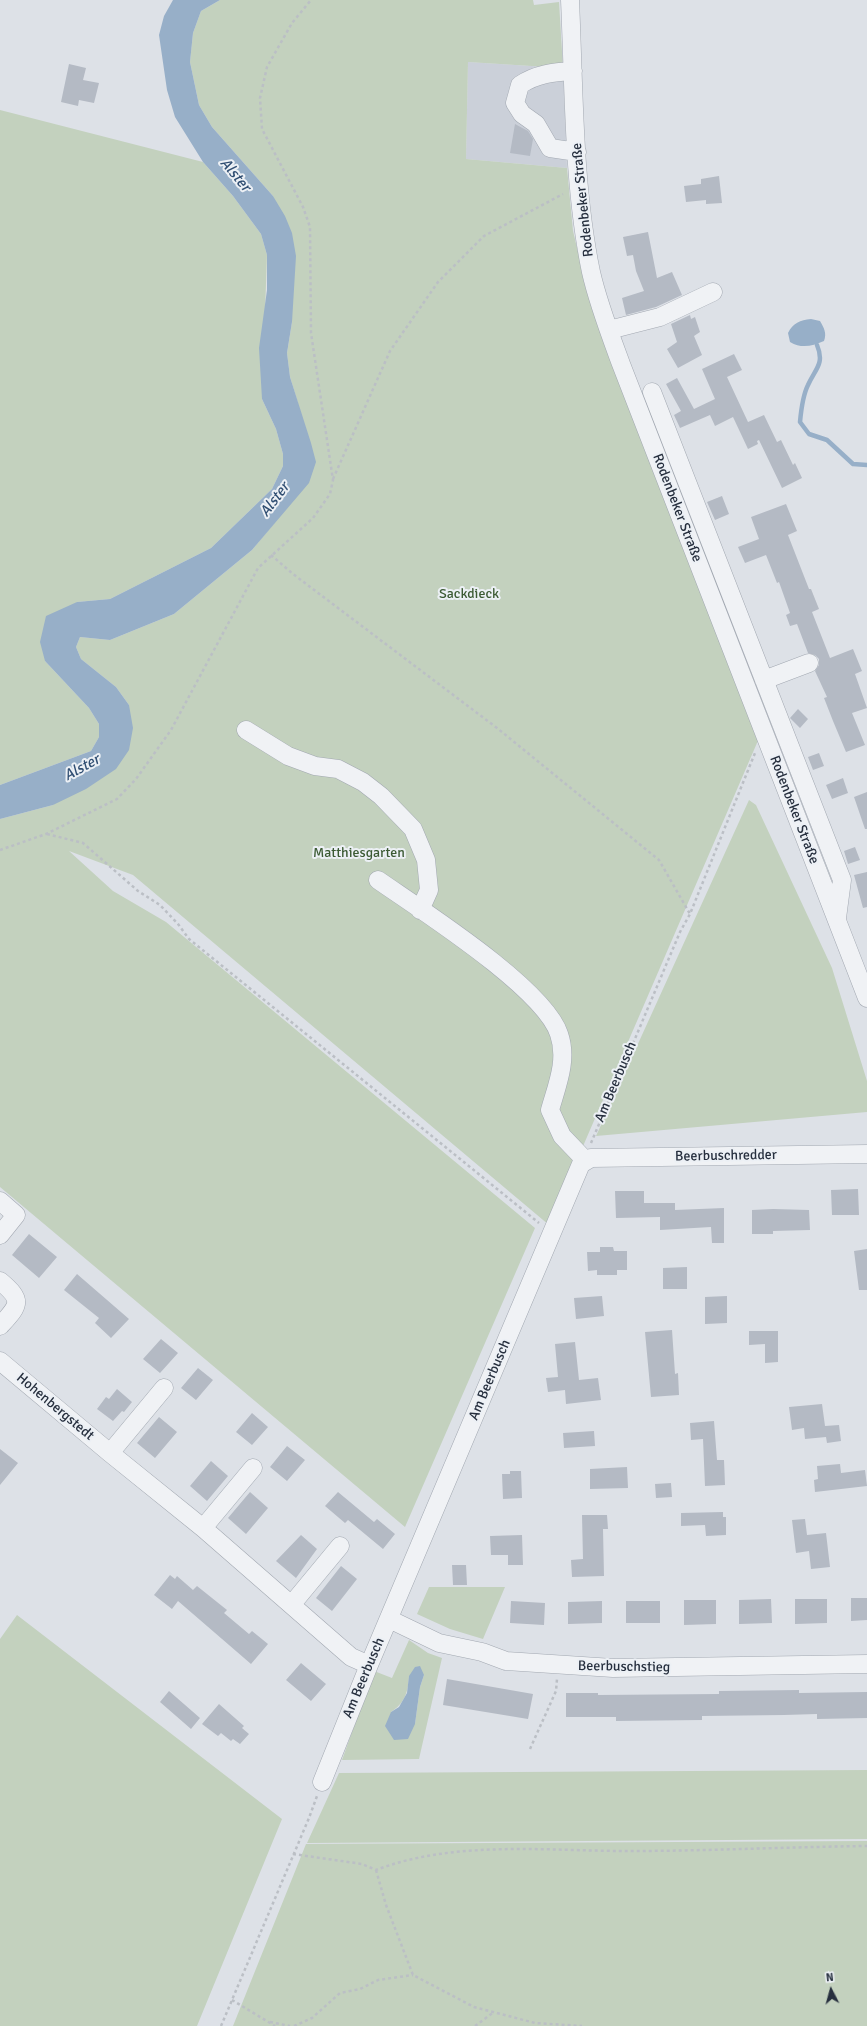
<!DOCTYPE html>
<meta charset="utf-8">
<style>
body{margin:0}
#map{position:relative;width:867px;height:2026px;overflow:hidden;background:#dde1e7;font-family:Signika,sans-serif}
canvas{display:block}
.north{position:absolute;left:811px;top:1970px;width:40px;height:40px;-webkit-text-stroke:3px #ecf0f5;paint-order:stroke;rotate:354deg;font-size:11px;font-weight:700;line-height:16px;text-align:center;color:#262f3e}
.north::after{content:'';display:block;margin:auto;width:14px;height:18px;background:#262f3e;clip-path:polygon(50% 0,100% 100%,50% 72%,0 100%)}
</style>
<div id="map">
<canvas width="867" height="2026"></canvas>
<div class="north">N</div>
</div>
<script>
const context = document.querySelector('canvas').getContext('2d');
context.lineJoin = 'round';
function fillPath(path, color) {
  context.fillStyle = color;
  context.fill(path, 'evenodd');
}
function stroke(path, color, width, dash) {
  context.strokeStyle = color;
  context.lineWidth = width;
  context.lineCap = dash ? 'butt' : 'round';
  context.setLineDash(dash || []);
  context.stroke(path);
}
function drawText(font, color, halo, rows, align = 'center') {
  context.font = font + ' Signika,sans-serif';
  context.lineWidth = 4;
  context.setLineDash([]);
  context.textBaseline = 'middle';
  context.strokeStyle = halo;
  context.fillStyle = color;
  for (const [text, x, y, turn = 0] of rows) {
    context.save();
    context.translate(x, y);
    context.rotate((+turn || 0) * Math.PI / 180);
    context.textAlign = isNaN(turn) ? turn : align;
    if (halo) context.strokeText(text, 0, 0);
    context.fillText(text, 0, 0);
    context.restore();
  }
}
fillPath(new Path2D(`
 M468 62 563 68 567 168 466 159Z`), '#cbd0d9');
fillPath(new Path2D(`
 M220 0H533L534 5 559 2 563 68 468 62 466 159 567 168 573 231 588 294 760 736 549 1225 133 875 69 851 113 891 166 922 535 1228 405 1527 0 1187V819L53 805 129 705 116 687 81 659 76 647 80 637 110 640 174 614 252 550 275 522 298 403 290 377 287 353 292 322 273 196 212 127 199 105 190 62 193 33 201 11Z
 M0 110 203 162 233 196 261 234 267 255 262 399 276 429 283 454V466L272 489 211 548 110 599 77 602 45 661 89 708 99 724V737L91 751 0 785Z
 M749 800 756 805 832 968 867 1081V1112L596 1136Z
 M429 1587H505L483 1639 450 1629 417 1614Z
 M17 1615 282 1819 197 2026H0V1639Z
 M409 1640 428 1653 442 1658 419 1759 342 1760 374 1671 392 1678ZM424 1675 420 1687 415 1724 391 1712C405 1703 408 1692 409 1676Z
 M867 1770V1839L307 1843 339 1773Z
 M867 1841V2026H233L306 1844Z`), '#c3d1be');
fillPath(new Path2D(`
 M173 0H220L201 11 193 33 190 62 199 105 212 127 273 196 285 216 292 233 296 256 292 322 287 353 290 377 311 443 316 462 309 483 252 550 174 614 110 640 80 637 76 647 81 659 116 687 129 705 133 728 129 750 116 769 86 789 53 805 0 819V785L91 751 99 737V724L89 708 45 661 40 642 46 616 77 602 110 599 211 548 272 489 283 466V454L276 429 262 399 259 348 267 290V255L261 234 233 196 203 162 175 117 167 90 159 35 164 16Z
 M811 319 820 321C824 328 827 333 824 341 812 346 802 349 790 342L788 333C793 323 800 320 811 319Z
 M420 1666 424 1675 420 1687 415 1724 408 1739 394 1740 385 1726 391 1712 399 1707 407 1693 409 1676 415 1667Z`), '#97afc8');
stroke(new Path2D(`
 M817 345C825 364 815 369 808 385 803 395 801 411 800 422L809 434 827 440 853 464 867 465`), '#97afc8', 4.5);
fillPath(new Path2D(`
 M69 64 86 68 83 80 99 83 94 103 79 100 78 106 61 102Z
 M515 124 528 131 533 139 530 156 510 153Z
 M719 176 722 203 706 204V200L686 202 684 186 701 184V179Z
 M648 232 657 278 672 272 682 295 656 307 626 315 622 298 644 291 636 271 633 255 627 256 623 237Z
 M690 315 691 319 695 317 700 332 694 336 702 355 678 368 667 349 677 342 671 324Z
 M734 354 742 370 727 377 748 422 764 415 777 442 781 440 793 465 795 463 802 478 782 488 759 440 757 441 758 444 748 449 733 417 715 426 710 415 680 428 674 415 681 411 666 384 677 378 694 409 715 399 702 369Z
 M722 496 729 514 715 520 707 502Z
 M786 504 797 531 788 535 809 589H811L819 609 812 612 830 658 853 649 862 671 855 674 867 708 852 713 865 745 846 752 833 721 824 698 827 697 815 671 819 665V659L815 655 808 653 797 624 790 626 786 615 790 613 779 582 777 583 766 555 745 563 738 547 759 539 751 517Z
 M798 709 808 719 800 728 790 718Z
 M819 753 824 766 813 770 808 757Z
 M843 778 848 793 832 799 826 785Z
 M867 792V829H865L854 797Z
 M855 847 860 860 848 864 844 851Z
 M867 872V907L863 908 854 875Z
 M858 1189 859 1215H832L831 1190Z
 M615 1191H644V1203H675V1210L724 1208V1243H712L711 1227 660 1230V1217L616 1218Z
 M773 1209 809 1210 810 1230 773 1231V1234H752V1210Z
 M29 1234 57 1257 39 1278 12 1255Z
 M600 1247H613L614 1251H627V1270H617V1275H597V1270L588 1271 587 1252H600Z
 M867 1249V1290H859L854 1251Z
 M687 1267V1289H663V1268Z
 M77 1274 129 1319 111 1338 95 1323 99 1318 64 1290Z
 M602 1296 604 1316 576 1319 574 1298Z
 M727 1296V1323L705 1324V1297Z
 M672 1330 675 1374 678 1373 679 1395 651 1397 645 1332Z
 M749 1331H778V1362L765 1363V1344L749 1345Z
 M161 1339 178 1353 160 1373 143 1359Z
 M575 1342 579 1380 598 1378 601 1400 566 1404 565 1390 548 1392 546 1378 558 1377 555 1344Z
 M198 1368 213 1380 196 1400 181 1388Z
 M117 1389 132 1402 124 1412 122 1411 113 1421 97 1409 106 1397 109 1399Z
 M822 1404 825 1426 839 1425 841 1441 827 1443 826 1437 805 1439 804 1428 792 1430 789 1407Z
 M252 1413 268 1427 252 1445 236 1432Z
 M159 1417 177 1432 155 1458 137 1443Z
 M714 1421 717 1460H724L725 1485 705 1486 703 1439 691 1440 690 1423Z
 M594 1431 595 1446 564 1448 563 1433Z
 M287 1446 305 1460 287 1481 270 1467Z
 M0 1449 18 1463 0 1485Z
 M211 1461 228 1476 207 1501 190 1486Z
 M840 1464 841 1473 865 1470 867 1486 815 1492 814 1480 818 1479 817 1466Z
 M627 1467 628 1488 590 1489V1469Z
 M510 1471H521L522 1498 503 1499 502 1474H510Z
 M671 1483 672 1497 656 1498 655 1484Z
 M250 1492 268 1508 246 1534 228 1518Z
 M338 1492 374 1522 377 1519 395 1534 383 1549 348 1520 345 1523 325 1506Z
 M723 1512V1517H726V1535L706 1536 705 1525 681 1526V1513Z
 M582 1515H607L608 1529H603L604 1576 572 1577 571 1560 583 1559Z
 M805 1519 807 1535 826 1533 830 1567 811 1569 809 1551 796 1553 792 1520Z
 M301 1535 317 1549 296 1578 276 1561Z
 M522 1535 523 1565H508V1555H491L490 1536Z
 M452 1565H466L467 1585H453Z
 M341 1566 357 1579 332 1611 316 1598Z
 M170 1575 175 1579 177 1576 193 1590 197 1586 227 1610 224 1613 249 1634 252 1631 268 1644 251 1664 178 1601 172 1609 154 1595Z
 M851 1598H867V1620L851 1621Z
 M771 1599 772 1623 739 1624V1600Z
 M795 1599H827V1623L795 1624Z
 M684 1600H716V1624L684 1625Z
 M511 1601 545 1603 544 1625 510 1623Z
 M602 1601V1623L568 1624V1602Z
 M626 1601H660V1623H626Z
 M301 1663 326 1684 311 1701 286 1680Z
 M447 1679 533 1694 528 1719 443 1705Z
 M799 1690V1693L867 1692V1718L817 1719V1714L784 1715 702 1716V1720L616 1721V1717H566V1693H598V1695L719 1694V1691Z
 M169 1691 200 1718 191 1729 160 1702Z
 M219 1704 244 1726 242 1728 249 1734 240 1744 233 1739 231 1741 221 1733 218 1736 202 1724Z`), '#b4bac4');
const minor = new Path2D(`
 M570 0C574 88 573 185 591 272 598 303 610 334 621 364L867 998
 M573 71C554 72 536 74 520 85L515 103 522 114 536 124 550 148 577 152
 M609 330 660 317 713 292
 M652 392 842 880 837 918
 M764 680 809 663
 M246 730 288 756 315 766 338 769 363 782 381 796 413 829 426 860 429 890 420 910
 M378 880C421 910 544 988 559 1034 568 1060 557 1085 550 1110L562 1136 585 1160
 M0 1201 16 1215 0 1235
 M0 1281C24 1301 19 1305 0 1326
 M0 1361 110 1453 203 1528 351 1657 369 1665
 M110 1453 164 1388
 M203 1528 253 1468
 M292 1604 340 1546
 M389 1619 439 1643 482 1652 506 1661 613 1668 867 1664
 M322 1782 369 1665 581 1164 591 1158 867 1154`);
stroke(minor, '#a2a8b1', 19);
stroke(new Path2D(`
 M333 479 390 351 438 282 484 236 563 194
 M271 555 293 574 497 728 659 860 690 914
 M47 834 83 843 138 891 160 905 178 924 189 939 539 1223
 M0 850 46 834 117 799 136 779 171 730 258 568 313 518 330 494 333 480 311 333 310 227 303 207 262 129 260 98 267 67 292 23 311 0
 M591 1143 680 932 690 914 755 753
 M530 1749 556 1691 557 1679
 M293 1854 362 1864 376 1870C454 1840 547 1851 628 1851 708 1851 787 1847 867 1846
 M376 1870 386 1905 413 1975 474 2007 535 2023 582 2026
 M232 2000 275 2026
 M270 2022 290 2026
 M221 2026 309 1818 317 1796
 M294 2026 312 2018 340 1993 360 1989 378 1980 413 1975
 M475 2026 494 2012`), '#bbbfc5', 2.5, [3, 3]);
stroke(minor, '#f0f2f5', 18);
drawText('14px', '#262f3e', '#ecf0f5', [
 ["Rodenbeker Straße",583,200,-96],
 ["Rodenbeker Straße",677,508,69],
 ["Rodenbeker Straße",794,810,69],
 ["Am Beerbusch",616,1082,-67],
 ["Beerbuschredder",726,1156,-1],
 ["Am Beerbusch",490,1380,-67],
 ["Hohenbergstedt",55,1407,40],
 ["Beerbuschstieg",624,1667,1],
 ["Am Beerbusch",364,1678,-67]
]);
drawText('14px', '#3b5a33', '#ecf0f5', [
 ["Sackdieck",469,594],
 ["Matthiesgarten",359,853]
]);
drawText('italic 15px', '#304e72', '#ecf0f5', [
 ["Alster",235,175,50],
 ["Alster",275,500,-53],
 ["Alster",82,768,-29]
]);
</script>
